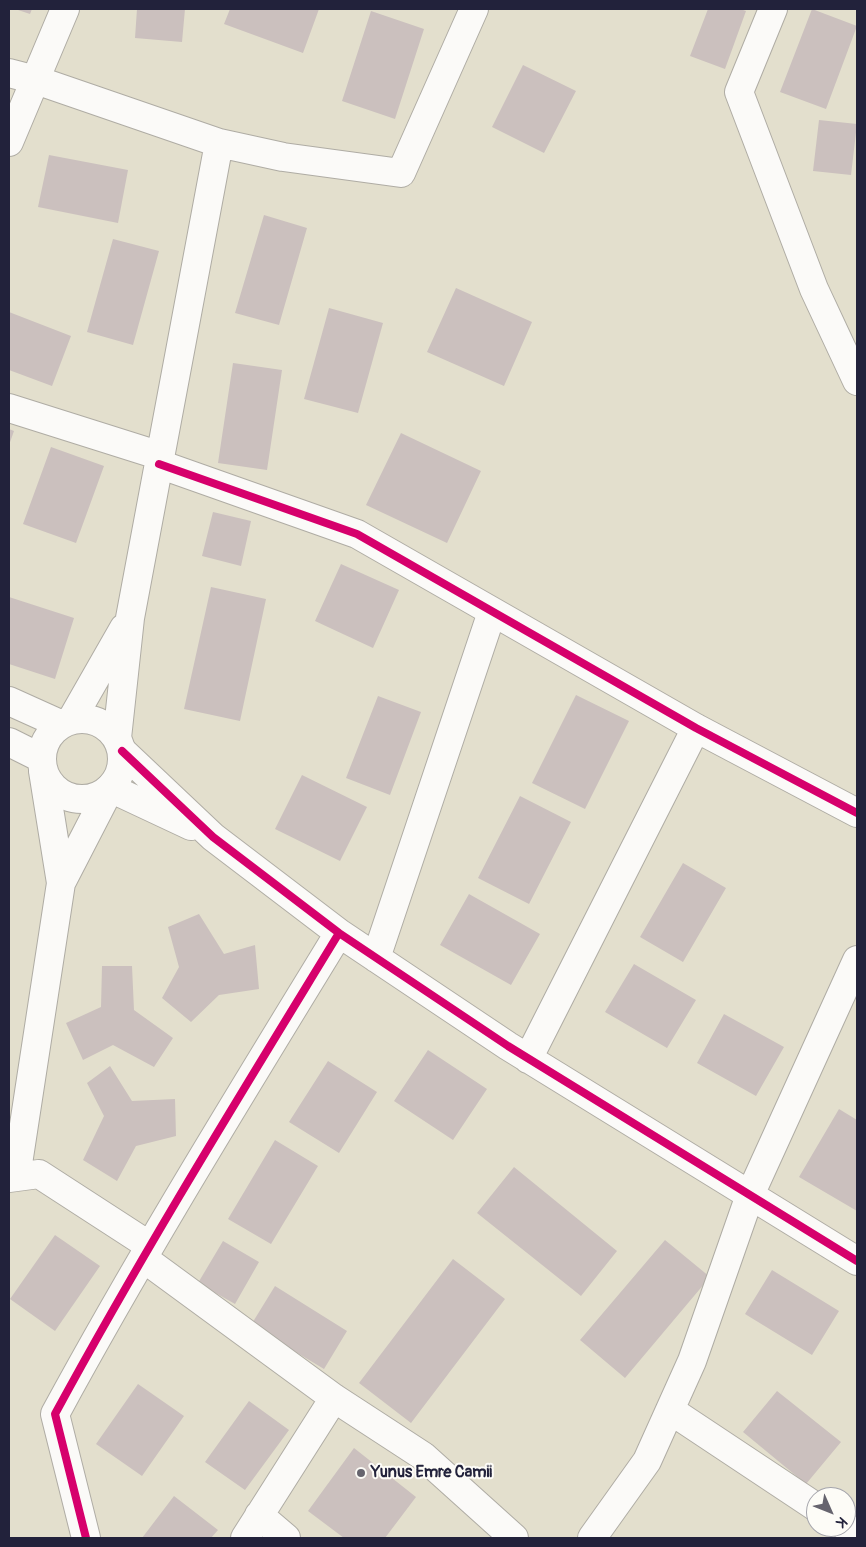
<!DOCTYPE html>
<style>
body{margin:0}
#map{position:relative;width:866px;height:1547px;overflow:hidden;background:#e3dfcd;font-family:Pangolin,sans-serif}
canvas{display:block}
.frame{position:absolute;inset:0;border:10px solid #22223b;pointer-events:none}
.north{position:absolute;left:806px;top:1487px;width:50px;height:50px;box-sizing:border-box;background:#fdfcf7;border:1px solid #a5a5ac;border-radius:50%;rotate:134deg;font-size:14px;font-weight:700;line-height:20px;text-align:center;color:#22223b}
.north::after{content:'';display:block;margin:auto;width:18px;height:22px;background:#66646e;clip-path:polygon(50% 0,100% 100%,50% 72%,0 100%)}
</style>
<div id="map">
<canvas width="866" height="1547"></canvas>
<div class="frame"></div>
<div class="north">K</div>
</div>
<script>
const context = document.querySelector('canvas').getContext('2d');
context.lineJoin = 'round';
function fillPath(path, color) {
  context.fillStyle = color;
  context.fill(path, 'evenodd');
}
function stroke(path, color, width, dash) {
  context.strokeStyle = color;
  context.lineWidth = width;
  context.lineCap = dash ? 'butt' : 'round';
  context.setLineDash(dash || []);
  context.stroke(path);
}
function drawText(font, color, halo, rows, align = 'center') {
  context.font = font + ' Pangolin,sans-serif';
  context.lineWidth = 4;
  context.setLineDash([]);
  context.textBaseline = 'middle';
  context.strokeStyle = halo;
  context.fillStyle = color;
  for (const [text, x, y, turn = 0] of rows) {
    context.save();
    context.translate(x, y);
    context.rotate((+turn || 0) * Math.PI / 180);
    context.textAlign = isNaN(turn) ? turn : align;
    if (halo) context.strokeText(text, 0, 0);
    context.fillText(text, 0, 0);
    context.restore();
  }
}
fillPath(new Path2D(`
 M15 9H32L30 14Z
 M137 9H185L182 42 135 38Z
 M230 9H319L303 53 224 24Z
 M708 9H740L746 11 725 69 690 56Z
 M812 9 857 26 826 109 780 92Z
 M371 11 424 29 395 119 342 101Z
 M523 65 576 91 544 153 492 127Z
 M819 120 857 124 851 175 813 171Z
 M49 155 128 170 118 223 38 207Z
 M264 215 307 228 279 325 235 313Z
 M113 239 159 251 133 345 87 332Z
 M456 288 532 322 504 386 427 352Z
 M329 308 383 323 358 413 304 399Z
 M9 312 71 336 52 386 9 370Z
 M233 363 282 370 267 470 218 463Z
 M9 429 14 431 9 445Z
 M401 433 481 471 447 543 366 505Z
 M51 447 104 466 76 543 23 524Z
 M213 512 251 521 241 566 202 556Z
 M341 564 399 590 373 648 315 621Z
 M211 587 266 599 240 721 184 709Z
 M9 597 74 618 55 679 9 664Z
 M576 695 629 721 585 809 532 783Z
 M378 696 421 712 390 795 346 778Z
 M302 775 367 807 340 861 275 829Z
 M520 796 571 822 529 904 478 878Z
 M683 863 726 888 683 962 640 937Z
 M469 894 540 934 511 985 440 945Z
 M199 914 224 954 255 945 259 989 219 995 191 1022 162 998 179 967 168 927Z
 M634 964 696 1000 667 1048 605 1012Z
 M102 966H132L134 1010 173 1038 154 1067 113 1045 83 1060 66 1023 101 1007Z
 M724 1014 784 1047 756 1096 697 1063Z
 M428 1050 487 1089 453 1140 394 1101Z
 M328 1061 377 1092 339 1153 289 1122Z
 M110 1066 132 1101 175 1099 176 1136 136 1146 117 1181 83 1160 104 1116 87 1083Z
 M839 1109 857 1120V1211L799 1177Z
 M275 1140 318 1166 271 1244 228 1219Z
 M514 1167 617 1251 581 1296 477 1213Z
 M55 1235 100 1266 55 1331 10 1299Z
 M665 1240 710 1277 625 1378 580 1340Z
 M223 1241 259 1262 235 1304 198 1283Z
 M453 1259 505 1299 411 1423 359 1383Z
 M772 1270 839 1311 812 1355 745 1314Z
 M275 1286 347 1331 324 1369 251 1325Z
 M138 1384 184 1416 142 1476 96 1444Z
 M777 1391 841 1442 806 1484 743 1432Z
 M249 1401 289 1430 245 1490 205 1462Z
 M354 1448 416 1497 385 1538H344L308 1511Z
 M174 1496 218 1530 211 1538H142Z`), '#cbc0be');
const minor = new Path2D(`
 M773 9 739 92 814 289 857 381
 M9 73 36 80 219 143 283 157 401 173 474 9
 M9 142 65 9
 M9 408 161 456
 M159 464 357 534 696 728 857 813
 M72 719 124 628
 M117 738 130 618 219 143
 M122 751 213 837 339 933 508 1046 857 1261
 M61 883 110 788 191 826
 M376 958 492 612
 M528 1059 696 728
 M16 1177 61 883 43 771
 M9 1178 39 1174 150 1246
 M143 1258 334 1398 423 1456 514 1538
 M670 1410 816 1507
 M259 1515 286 1538
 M846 1527 857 1535
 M86 1538 55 1414C144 1250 242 1092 339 933
 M245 1538 334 1398
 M592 1538 647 1461 692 1361 750 1195 857 960`);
const tertiary = new Path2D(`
 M9 701 60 724
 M42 759a40 40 0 1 1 80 0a40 40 0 1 1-80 0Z
 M9 742 41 758`);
stroke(minor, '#afaca4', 30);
stroke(tertiary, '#afaca4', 30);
stroke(minor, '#fbfaf8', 28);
stroke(tertiary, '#fbfaf8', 28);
stroke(new Path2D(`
 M159 464 357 534 696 728 857 813
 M122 751 213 837 339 933 508 1046 857 1261
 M86 1538 55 1414C144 1250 242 1092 339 933`), '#d6006c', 8);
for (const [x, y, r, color] of [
 [361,1473,5,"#66646e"]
]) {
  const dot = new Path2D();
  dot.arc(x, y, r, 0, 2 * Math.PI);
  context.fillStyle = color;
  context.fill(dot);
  stroke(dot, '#fdfcf7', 2);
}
drawText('bold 16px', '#22223b', '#fdfcf7', [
 ["Yunus Emre Camii",371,1473]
], 'left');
</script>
